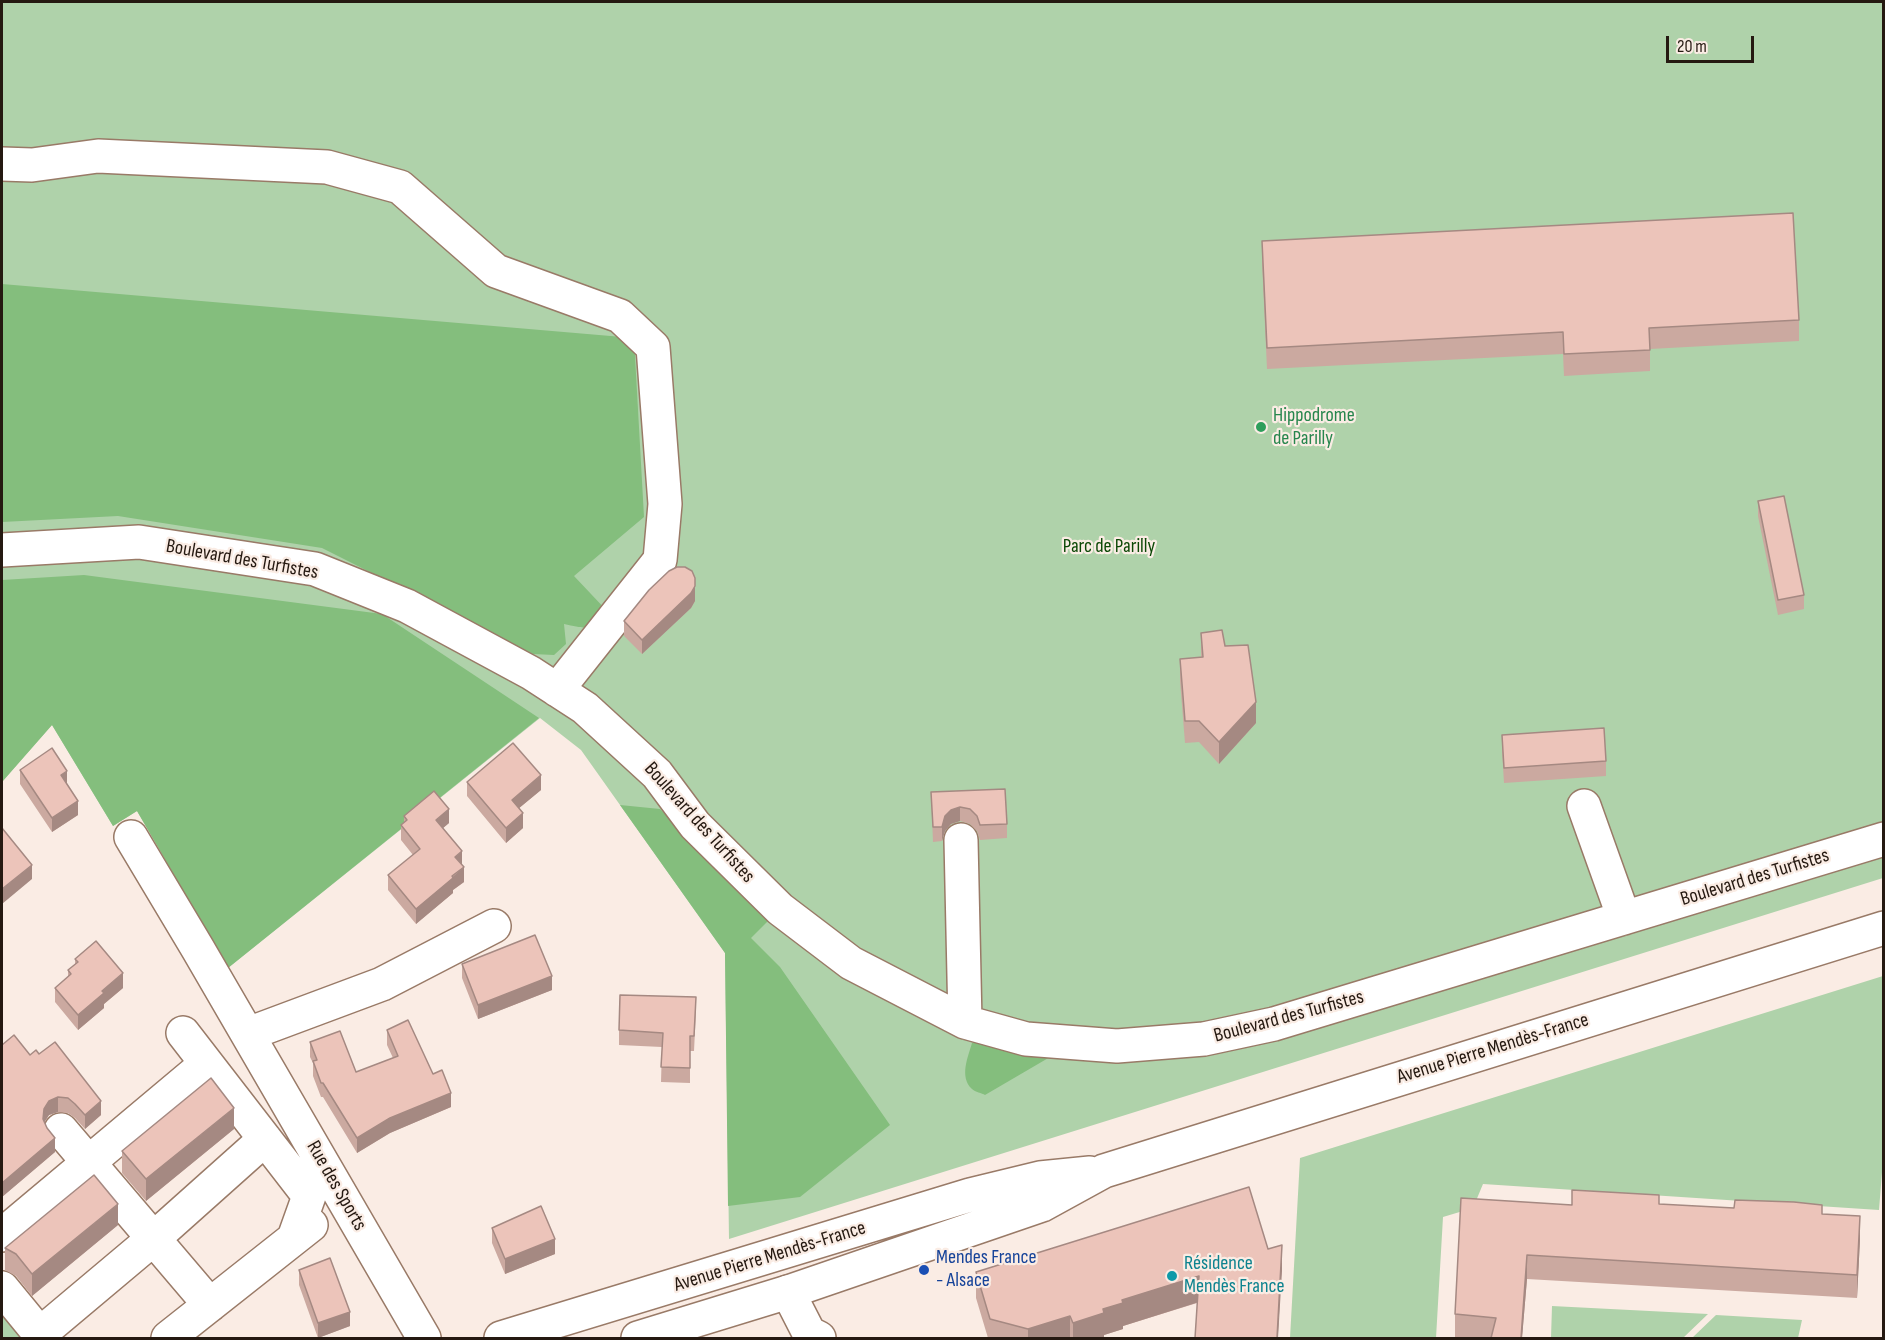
<!DOCTYPE html>
<meta charset="utf-8">
<style>
body{margin:0}
#map{position:relative;width:1885px;height:1340px;overflow:hidden;background:#faece4;font-family:"Sofia Sans Condensed",sans-serif}
canvas{display:block}
.frame{position:absolute;inset:0;border:3px solid #251911;pointer-events:none}
.scale{position:absolute;left:1666px;top:36px;width:88px;height:27px;box-sizing:border-box;border:3px solid #251911;border-top:0;padding-left:8px;font-size:18px;line-height:21px;white-space:nowrap;color:#251911;-webkit-text-stroke:4px #faece4;paint-order:stroke}
</style>
<div id="map">
<canvas width="1885" height="1340"></canvas>
<div class="frame"></div>
<div class="scale">20 m</div>
</div>
<script>
const context = document.querySelector('canvas').getContext('2d');
context.lineJoin = 'round';
function fillPath(path, color) {
  context.fillStyle = color;
  context.fill(path, 'evenodd');
}
function stroke(path, color, width, dash) {
  context.strokeStyle = color;
  context.lineWidth = width;
  context.lineCap = dash ? 'butt' : 'round';
  context.setLineDash(dash || []);
  context.stroke(path);
}
function drawText(font, color, halo, rows, align = 'center') {
  context.font = font + ' "Sofia Sans Condensed",sans-serif';
  context.lineWidth = 4.5;
  context.setLineDash([]);
  context.textBaseline = 'middle';
  context.strokeStyle = halo;
  context.fillStyle = color;
  for (const [text, x, y, turn = 0] of rows) {
    context.save();
    context.translate(x, y);
    context.rotate((+turn || 0) * Math.PI / 180);
    context.textAlign = isNaN(turn) ? turn : align;
    if (halo) context.strokeText(text, 0, 0);
    context.fillText(text, 0, 0);
    context.restore();
  }
}
fillPath(new Path2D(`
 M2 2H1883V878L729 1239 725 953 581 750 540 718 228 968 137 811 113 826 52 725 2 782Z
 M1883 976 1884 1147 1879 1210 1483 1184 1473 1208 1443 1217 1436 1338H1290L1300 1158Z
 M2 1298 34 1338H2Z
 M1552 1306 1708 1314 1683 1338H1551Z
 M1716 1315 1802 1320 1798 1338H1692Z`), '#afd2aa');
fillPath(new Path2D(`
 M2 284 634 338 644 517 574 576 608 612C591 632 588 629 564 624L566 644 554 655 533 654 322 548 118 516 2 522Z
 M84 575 382 614 539 718 228 968 137 811 113 826 52 725 2 782V580Z
 M620 805 660 809 774 915 751 938 780 967 890 1125 800 1197 728 1206 725 953Z
 M981 1040 1050 1057 985 1095C982 1093 975 1092 972 1089 959 1077 968 1057 972 1043Z`), '#84be7d');
const minor = new Path2D(`
 M2 164 32 165 98 156 327 167 400 187 496 271 620 316 653 347 665 504 660 560 557 690
 M2 550 139 542 315 569 407 606 531 673 585 708 657 774 695 825 780 909 851 963 965 1022 1026 1039 1117 1046 1204 1039 1274 1024 1884 839
 M1584 806 1624 918
 M131 837 198 949 424 1338
 M961 840 965 1022
 M183 1033 309 1196 294 1238
 M248 1034 382 984 494 926
 M61 1130 210 1305
 M2 1235 206 1064
 M2 1288 43 1338
 M788 1292 809 1333 819 1338
 M40 1334 153 1239 265 1139
 M168 1338 311 1225`);
const major = new Path2D(`
 M501 1338 970 1195 1040 1178 1090 1173
 M638 1338 788 1292 1042 1205 1104 1171 1884 928`);
stroke(minor, '#997a67', 36);
stroke(major, '#997a67', 36);
stroke(minor, '#fff', 33);
stroke(major, '#fff', 33);
fillPath(new Path2D(`
 M1262 241 1799 320V341L1650 349V371L1564 376 1563 354 1267 369 1262 262Z
 M1758 501 1804 595V609L1778 615 1758 516Z
 M695 578V601L691 608 642 654 624 636V621Z
 M1201 633 1225 646 1256 723 1219 764 1199 742 1185 743 1180 681V659L1201 658Z
 M1502 735 1606 761V776L1504 783 1502 750Z
 M20 770 67 784 78 815 52 832 20 784Z
 M467 782 541 790 519 808 523 828 506 843 467 796Z
 M931 792 1007 824V838L980 840 977 831 970 824 960 821 951 824 945 831 942 841 933 842Z
 M404 816 449 823 443 828 462 865 464 882 453 890V893L416 924 388 890V875L413 855 401 840V825L404 823Z
 M75 959 123 988 104 1004V1008L78 1030 55 1002V988L68 977V970L75 964Z
 M462 964 552 990 478 1019 462 978Z
 M696 1011 694 1051H690V1083L661 1082 662 1047 619 1045V1030Z
 M387 1030 433 1074 451 1107 390 1133 357 1153 323 1097H321L313 1076V1063L310 1057V1042L356 1072 393 1058 387 1045Z
 M2 1045 30 1055 39 1054 101 1115 85 1129 75 1118 68 1113 58 1112 49 1115 44 1122 55 1152 2 1197Z
 M234 1129 146 1201 122 1173V1151Z
 M1659 1204 1822 1214 1860 1239 1857 1298 1527 1279 1522 1338H1467L1455 1337V1314L1572 1205Z
 M118 1225 32 1296 16 1276 5 1270V1248Z
 M492 1228 555 1254 505 1274 492 1243Z
 M1268 1249 1282 1271 1197 1303 1123 1326V1329L1104 1335V1338H988L976 1298V1272Z
 M299 1270 350 1326 318 1338 299 1285Z`), '#cba9a0');
fillPath(new Path2D(`
 M695 586V601L691 608 642 654V640Z
 M1256 702V723L1219 764V742Z
 M67 771V786L61 775Z
 M541 775V790L512 814V800Z
 M78 801V815L52 832V818Z
 M960 807V821L951 824 945 831 942 841V827L945 816 951 810Z
 M449 809V823L436 834V820Z
 M523 813V828L506 843V828Z
 M462 851V866L455 857Z
 M32 865V879L2 904V889Z
 M464 867V882L453 890V893L416 924V909Z
 M123 973V988L104 1004V1008L78 1030V1015L102 991Z
 M552 976V990L478 1019V1005Z
 M451 1093V1107L390 1133 357 1153V1138L390 1118Z
 M58 1097V1112L49 1115 44 1123 43 1119 44 1109 49 1101Z
 M101 1101V1115L85 1129V1115Z
 M234 1108V1129L146 1201V1179Z
 M55 1138V1152L2 1197V1183Z
 M118 1204V1225L32 1296V1274Z
 M1860 1216V1239L1857 1298V1275Z
 M555 1239V1254L505 1274V1259Z
 M1282 1245V1271L1278 1338H1277Z
 M1527 1255V1279L1522 1338H1521Z
 M1199 1276V1302L1123 1326V1329L1104 1335V1338H1073V1323L1122 1300Z
 M350 1312V1326L318 1338V1323Z
 M1070 1316V1338H1028V1329Z`), '#a58982');
const building = new Path2D(`
 M1793 213 1799 320 1649 328 1650 350 1564 354 1563 332 1267 348 1262 241Z
 M1784 496 1804 595 1778 600 1758 501Z
 M677 567H685L692 571 695 578V586L691 593 642 640 624 621 649 590 669 571Z
 M1222 630 1225 646 1248 645 1256 702 1219 742 1199 721H1185L1180 659 1203 657 1201 633Z
 M1604 728 1606 761 1504 768 1502 735Z
 M513 743 541 775 512 800 523 813 506 828 467 782Z
 M52 748 67 771 61 775 78 801 52 818 20 770Z
 M1005 789 1007 824 980 825 977 816 970 809 960 807 951 810 945 816 942 827H933L931 792Z
 M434 791 449 809 436 820 462 851 455 857 464 867 452 876 453 878 416 909 388 875 420 849 401 825 407 820 404 816Z
 M2 828 32 865 2 889Z
 M535 935 552 976 478 1005 462 964Z
 M96 941 123 973 102 991 104 993 78 1015 55 988 71 974 68 970 78 962 75 959Z
 M620 995 696 997 694 1036H690V1068L661 1067 663 1033 619 1030Z
 M408 1020 433 1074 442 1070 451 1093 390 1118 357 1138 323 1083H321L313 1061 317 1060 310 1042 340 1031 356 1072 398 1056 387 1030Z
 M14 1035 30 1055 36 1050 39 1054 55 1042 101 1101 85 1115 75 1104 68 1098 58 1097 49 1101 44 1109 43 1119 47 1128 55 1138 2 1183V1045Z
 M211 1078 234 1108 146 1179 122 1151Z
 M94 1175 118 1204 32 1274 16 1254 5 1248Z
 M1249 1187 1268 1249 1282 1245 1277 1338H1195L1199 1276 1122 1300 1123 1303 1103 1309 1104 1313 1073 1323 1070 1316 1028 1329 990 1319 976 1272Z
 M1572 1190 1659 1195V1204L1734 1208 1735 1200 1794 1202 1822 1205V1214L1860 1216 1857 1275 1527 1255 1521 1338H1491L1496 1318 1455 1314 1461 1198 1572 1205Z
 M541 1206 555 1239 505 1259 492 1228Z
 M330 1258 350 1312 318 1323 299 1270Z`);
fillPath(building, '#ecc4ba');
stroke(building, '#a58982', 1.5);
for (const [x, y, r, color] of [
 [1261,427,6,"#2e9e5b"],
 [924,1270,6,"#1a4fb4"],
 [1172,1276,6,"#0f9aa8"]
]) {
  const dot = new Path2D();
  dot.arc(x, y, r, 0, 2 * Math.PI);
  context.fillStyle = color;
  context.fill(dot);
  stroke(dot, '#faece4', 2);
}
drawText('20px', '#27864d', '#faece4', [
 ["Hippodrome",1273,416],
 ["de Parilly",1273,439]
], 'left');
drawText('20px', '#0c4806', '#faece4', [
 ["Parc de Parilly",1109,547]
]);
drawText('20px', '#251911', '#faece4', [
 ["Boulevard des Turfistes",242,560,10],
 ["Boulevard des Turfistes",699,823,48],
 ["Boulevard des Turfistes",1755,878,-17],
 ["Boulevard des Turfistes",1289,1017,-15],
 ["Avenue Pierre Mendès-France",1493,1049,-17],
 ["Rue des Sports",336,1186,60],
 ["Avenue Pierre Mendès-France",770,1257,-17]
]);
drawText('20px', '#164399', '#faece4', [
 ["Mendes France",936,1258],
 ["- Alsace",936,1281]
], 'left');
drawText('20px', '#0d838f', '#faece4', [
 ["Résidence",1184,1264],
 ["Mendès France",1184,1287]
], 'left');
</script>
